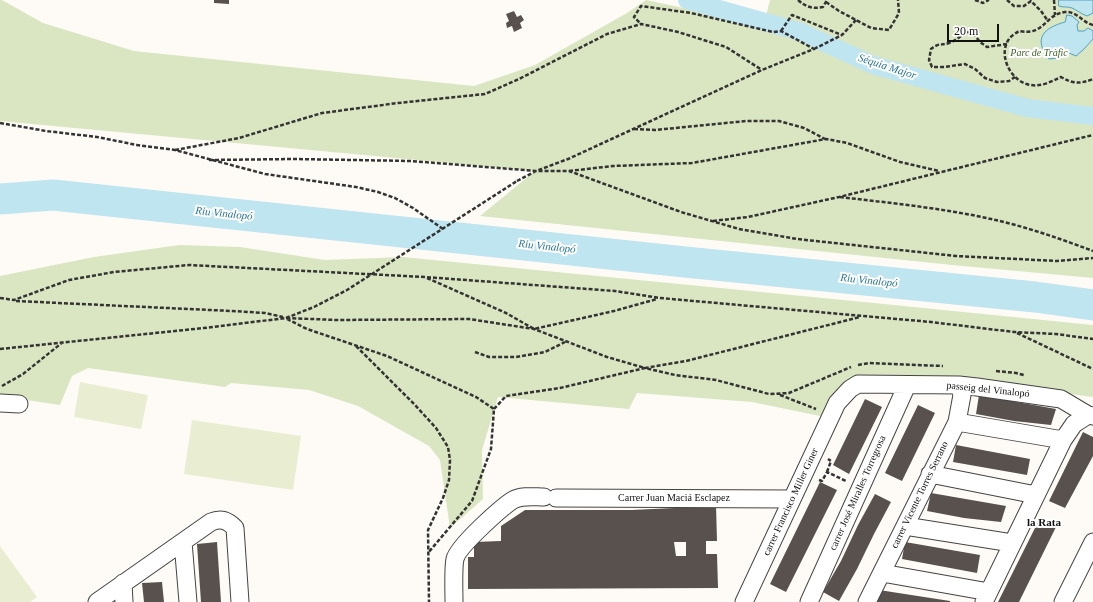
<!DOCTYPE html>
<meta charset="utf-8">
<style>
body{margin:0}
#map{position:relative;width:1093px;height:602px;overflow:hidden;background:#fefbf6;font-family:Georgia,serif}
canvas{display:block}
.scale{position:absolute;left:947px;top:24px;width:52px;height:18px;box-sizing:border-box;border:2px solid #111;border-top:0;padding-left:5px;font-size:12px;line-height:14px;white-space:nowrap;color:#111;-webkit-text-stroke:3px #fff;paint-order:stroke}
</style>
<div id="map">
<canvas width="1093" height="602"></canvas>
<div class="scale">20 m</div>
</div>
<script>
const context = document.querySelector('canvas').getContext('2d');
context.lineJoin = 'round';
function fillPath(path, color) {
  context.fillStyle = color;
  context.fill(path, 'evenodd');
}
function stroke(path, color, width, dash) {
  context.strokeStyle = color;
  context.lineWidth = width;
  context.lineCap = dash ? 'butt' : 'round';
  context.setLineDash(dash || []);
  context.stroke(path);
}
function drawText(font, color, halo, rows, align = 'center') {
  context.font = font + ' Georgia,serif';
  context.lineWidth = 4;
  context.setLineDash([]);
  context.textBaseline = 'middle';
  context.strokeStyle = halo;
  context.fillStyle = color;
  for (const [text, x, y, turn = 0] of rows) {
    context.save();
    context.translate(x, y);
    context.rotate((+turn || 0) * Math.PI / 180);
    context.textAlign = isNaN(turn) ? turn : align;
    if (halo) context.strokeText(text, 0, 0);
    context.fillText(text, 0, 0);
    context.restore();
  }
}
fillPath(new Path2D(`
 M0 0H2L43 23 134 51 474 86 535 65 627 13 646 0 703 12 763 28 770 0H1093V278L952 265 480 216 535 171 0 121Z
 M179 245 240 247 325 260 403 257 874 303 1093 325V397L974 382H846L825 417 752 402 637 393 629 409 498 397 482 450 483 499 450 528 440 460 429 446 358 406 309 390 231 383 225 387 88 368 72 376 60 405 0 396V276L94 257Z`), '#dae6c2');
fillPath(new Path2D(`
 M80 382 148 395 141 429 74 417Z
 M192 420 301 436 293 490 184 474Z
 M0 546 37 597 30 602H0Z`), '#e9eed2');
const water = new Path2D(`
 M1059 0H1093V13L1087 16C1081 14 1077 10 1072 8 1067 6 1064 8 1059 6Z
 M1067 15 1072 16 1079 22 1077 25 1078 31H1084L1088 28 1093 31V39L1084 49 1076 56 1069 53 1065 50 1058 52 1057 58 1049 59C1033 39 1043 28 1065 22Z`);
fillPath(water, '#bfe5f0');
stroke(water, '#4ea2c0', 1);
stroke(new Path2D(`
 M687 0 801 32 873 65 1027 108 1093 116`), '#bfe5f0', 18);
stroke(new Path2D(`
 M0 199 53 195 685 262 1035 297 1093 305`), '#bfe5f0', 31);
fillPath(new Path2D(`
 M214 0H229V4L214 3Z
 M514 11 517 17 521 15 524 20 520 23 522 28 514 32 512 26 507 28 506 23 509 21 506 14Z
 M979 395 1017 402 1056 409 1051 425 1014 421 976 414Z
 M865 399 882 407 849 474 833 465Z
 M918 405 935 413 902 481 885 473Z
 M1083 432 1093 437V456L1065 508 1049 501Z
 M956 445 1030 459 1027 475 953 462Z
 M820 482 837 490 786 592 770 584Z
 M931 493 1006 506 1001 522 964 518 927 511Z
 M875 494 891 502 874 534 857 569 839 601 823 592 841 561 858 525Z
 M716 505 717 541H706V554H717L718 588 468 589V557H474V542L501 541V526L525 510H632L674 508V506ZM674 542H686V556H676Z
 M1039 520 1056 527 1019 602H998Z
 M217 542 221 602H201L197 544Z
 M905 542 980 555 977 573 902 559Z
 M162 582 164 602H144L142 583Z
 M879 590 950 601V602H877Z`), '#58514e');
const minor = new Path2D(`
 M0 403 19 404
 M957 422 1063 440
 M930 474 1036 495
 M556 498 792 499
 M905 526 1012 543
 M183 542 188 602
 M882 573 989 592
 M123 583 124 602
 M97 602 211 522C221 518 227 520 235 528L240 602
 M454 602C454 591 453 568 455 559 458 546 502 507 513 500 522 495 535 497 544 497
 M744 602 837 403 850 389 858 384 959 385 977 387 1061 399 1088 415 1093 416
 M809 602 907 385
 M867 602 957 422 962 395 959 385
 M984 602 1063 440 1074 424 1088 415
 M1063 602 1093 542`);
stroke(minor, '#444', 19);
stroke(new Path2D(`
 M798 0C806 7 812 9 823 7L827 0
 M975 0 983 3 989 0
 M1007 0 1014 6H1024L1031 1 1041 11 1048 21
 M1054 0 1055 15
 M826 2 839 11 871 28 889 30 899 13 898 0
 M1093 25C1083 23 1077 11 1065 12 1044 15 1045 36 1019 31 1016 33 1011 36 1009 39 997 56 1012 83 1031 85 1042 87 1052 81 1061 77 1073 84 1080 84 1093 79
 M781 31 792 15 842 35
 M1007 44 987 47 980 42 973 33 965 32C960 37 955 41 949 43 940 46 940 42 931 49L929 60 932 67H944L965 64 975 69 985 78 997 82 1009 81 1015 77
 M814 49 842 35 856 20
 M0 123 46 131 97 137 137 145 175 150 265 174 356 187 378 192 395 198 413 208 443 229
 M634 129 655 130 746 121H779L804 128 825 139
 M175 150 239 138 322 113 398 103 485 94 519 79 607 34 641 24 678 32 726 47 762 70
 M209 160 294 159 411 161 536 171H569L681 212 739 229 797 239 956 256 1057 261 1093 258
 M569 171 613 166 692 163 826 139 847 143 900 162 939 171
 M517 181 536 171 568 159 762 70 814 49 781 31 773 32 691 13 641 6 634 17 641 24
 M840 197C890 203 942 208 991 219 1024 226 1061 239 1093 251
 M713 221 748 217 839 197 1093 135
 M427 278 506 313 534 329 614 311 657 299
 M0 298 14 300 69 280 114 272 189 265 425 277 615 291 660 298 931 322 1014 332 1056 334 1093 339
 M16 301 232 311 265 313 283 317
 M287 319 307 329 387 356 476 397 494 409 491 449 472 501 428 553
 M1017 333 1093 369
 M356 346 415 405 436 428 448 447 450 460 449 480 443 498 428 530 429 602
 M0 349 204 328 286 318 337 320 469 319 534 329 607 357 645 368 686 361 860 317
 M475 352 489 357H516L545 352 565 342
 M858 365 869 363 943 366
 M996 371 1016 373 1024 375
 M2 386 23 374 63 342
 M780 395 816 409
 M494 409 506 396 560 388 645 368 675 375 716 380 769 394 789 393 851 367
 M827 472 831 461 828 459
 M819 480 822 481 827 472 846 481`), '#333', 2.5, [4, 2]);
stroke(minor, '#fff', 17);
stroke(new Path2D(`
 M286 318 314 307 347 290 517 181`), '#333', 2.5, [4, 2]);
drawText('italic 10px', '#3c6327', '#fff', [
 ["Parc de Tràfic",1039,53]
]);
drawText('10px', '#111', '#fff', [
 ["passeig del Vinalopó",988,390,6],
 ["carrer José Miralles Torregrosa",858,493,-66],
 ["carrer Vicente Torres Serrano",920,495,-64],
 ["Carrer Juan Maciá Esclapez",674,498],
 ["carrer Francisco Miller Giner",791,502,-65]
]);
drawText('italic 11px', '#267597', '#fff', [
 ["Séquia Major",887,67,18],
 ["Riu Vinalopó",224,214,6],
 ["Riu Vinalopó",547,247,6],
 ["Riu Vinalopó",869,281,6]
]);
drawText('bold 11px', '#111', '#fff', [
 ["la Rata",1044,523]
]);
</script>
